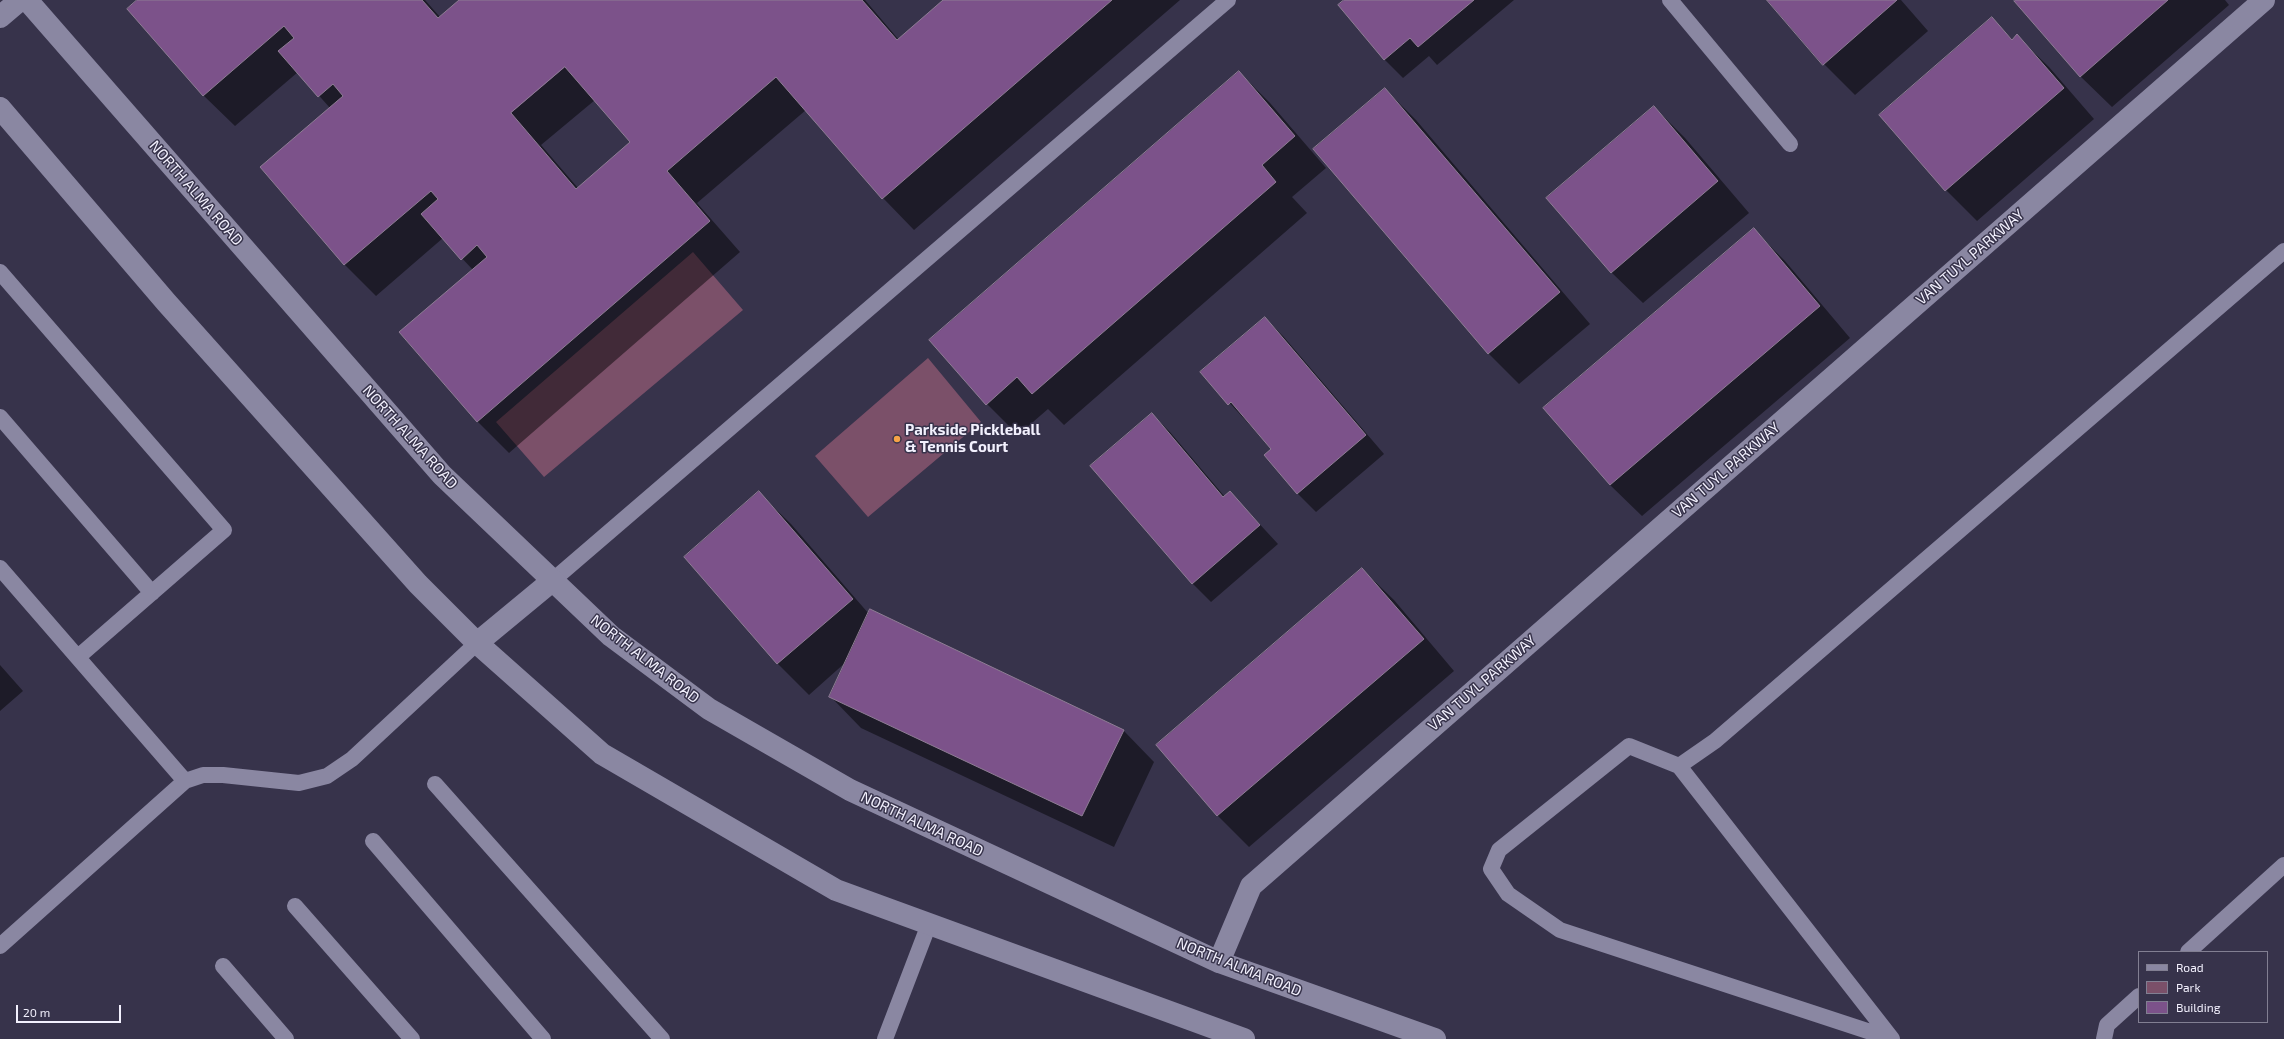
<!DOCTYPE html>
<style>
body{margin:0}
#map{position:relative;width:2284px;height:1039px;overflow:hidden;background:#37334b;font-family:"Exo 2",sans-serif}
canvas{display:block}
.legend{position:absolute;left:2138px;top:951px;width:130px;height:72px;box-sizing:border-box;background:#37334b;border:1px solid #827f92;margin:0;padding:5px 7px;list-style:none;font-size:12px;color:#f2f0fd}
.legend li{display:flex;align-items:center;gap:8px;height:20px}
.legend b{width:20px;border:1px solid #827f92}
.scale{position:absolute;left:16px;top:1005px;width:105px;height:18px;box-sizing:border-box;border:2px solid #f2f0fd;border-top:0;padding-left:5px;font-size:12px;line-height:14px;white-space:nowrap;color:#f2f0fd;-webkit-text-stroke:3px #37334b;paint-order:stroke}
</style>
<div id="map">
<canvas width="2284" height="1039"></canvas>
<ul class="legend">
<li><b style="height:5px;background:#8a87a2"></b>Road</li>
<li><b style="height:11px;background:#7b5069"></b>Park</li>
<li><b style="height:11px;background:#7c528a"></b>Building</li>
</ul>
<div class="scale">20 m</div>
</div>
<script>
const context = document.querySelector('canvas').getContext('2d');
context.lineJoin = 'round';
function fillPath(path, color) {
  context.fillStyle = color;
  context.fill(path, 'evenodd');
}
function stroke(path, color, width, dash) {
  context.strokeStyle = color;
  context.lineWidth = width;
  context.lineCap = dash ? 'butt' : 'round';
  context.setLineDash(dash || []);
  context.stroke(path);
}
function drawText(font, color, halo, rows, align = 'center') {
  context.font = font + ' "Exo 2",sans-serif';
  context.lineWidth = 3;
  context.setLineDash([]);
  context.textBaseline = 'middle';
  context.strokeStyle = halo;
  context.fillStyle = color;
  for (const [text, x, y, turn = 0] of rows) {
    context.save();
    context.translate(x, y);
    context.rotate((+turn || 0) * Math.PI / 180);
    context.textAlign = isNaN(turn) ? turn : align;
    if (halo) context.strokeText(text, 0, 0);
    context.fillText(text, 0, 0);
    context.restore();
  }
}
fillPath(new Path2D(`
 M693 252 743 310 544 477 496 422Z
 M928 358 981 422 868 517 815 456Z`), '#7b5069');
fillPath(new Path2D(`
 M139 0H425L440 17 460 0H865L899 40 945 0H1180L914 230 883 198 806 110 697 203 740 252 509 453 478 422 401 332 473 270 443 238 376 296 345 265 261 168 330 108 298 72 235 126 203 95ZM595 100 632 143 578 188 541 145Z
 M1345 0H1514L1437 65 1429 56 1403 78 1385 60 1339 5Z
 M1768 0H1901L1928 31 1855 95 1824 64Z
 M2017 0H2225L2229 5 2112 107 2080 76Z
 M1992 19 2013 40 2017 36 2049 67 2094 119 1977 221 1946 190Z
 M1239 72 1270 103 1326 168 1292 197 1307 213 1064 425 1048 409 1018 435 987 404Z
 M1385 89 1416 120 1590 324 1519 384 1488 353Z
 M1654 107 1685 138 1749 213 1643 303 1611 272Z
 M1754 230 1785 261 1850 338 1642 516 1610 485Z
 M1265 318 1283 336 1384 454 1316 512 1298 494 1272 449 1201 372Z
 M1152 414 1170 432 1225 497 1230 492 1278 544 1211 602 1192 583Z
 M759 493 791 524 869 614 1123 730 1154 762 1114 847 861 728 830 696 846 662 809 695 778 664 685 557Z
 M1362 569 1394 600 1454 671 1249 847 1218 816 1158 745Z
 M0 665 23 691 0 711Z`), '#0007');
const building = new Path2D(`
 M137 0H422L438 18 459 0H862L897 40 943 0H1112L882 199 776 77 667 171 710 221 477 422 399 332 487 257 477 245 461 260 421 214 438 199 431 191 344 265 260 167 343 96 333 84 318 97 278 51 294 38 284 26 203 96 127 9ZM565 67 630 142 576 189 511 113Z
 M1344 0H1474L1418 47 1410 38 1384 60 1338 5Z
 M1767 0H1897L1823 65Z
 M2015 0H2168L2080 77 2014 1Z
 M1992 17 2012 40 2017 34 2064 88 1945 191 1879 115Z
 M1239 71 1295 136 1262 165 1276 182 1032 394 1017 377 986 405 929 340Z
 M1385 88 1560 292 1488 354 1313 149Z
 M1654 106 1718 181 1611 273 1546 198Z
 M1754 228 1820 306 1610 485 1543 408Z
 M1265 317 1366 435 1297 494 1264 455 1271 449 1231 402 1228 405 1200 372Z
 M1152 413 1223 497 1230 491 1260 525 1192 584 1090 466Z
 M759 491 853 599 777 664 684 557Z
 M1362 568 1424 639 1217 816 1156 745Z
 M870 609 1124 730 1082 816 829 697Z`);
fillPath(building, '#7c528a');
stroke(building, '#8e7d94', 1);
stroke(new Path2D(`
 M1670 0 1790 144
 M0 272 224 530 78 657
 M0 417 152 593
 M0 568 185 781
 M552 581 1228 0
 M1679 766 1629 746 1499 850 1491 869 1508 894 1560 930 1892 1039
 M435 784 662 1039
 M373 841 543 1039
 M295 906 412 1039
 M0 946 185 781 203 775H223L299 783 327 776 352 759 477 643
 M2188 952 2284 865
 M223 966 286 1039
 M885 1039 929 924
 M1892 1039 1679 766 1715 741 2284 251
 M2104 1039 2107 1025 2139 996`), '#8a87a2', 16);
stroke(new Path2D(`
 M27 0 442 475 611 636 709 709 850 790 1219 962 1435 1039
 M0 17 20 0
 M0 108 166 302 418 584 477 643 602 754 836 890 1244 1039
 M477 643 552 581
 M1219 962 1251 886 2264 0`), '#8a87a2', 22);
for (const [x, y, r, color] of [
 [897,439,4,"#f6a247"]
]) {
  const dot = new Path2D();
  dot.arc(x, y, r, 0, 2 * Math.PI);
  context.fillStyle = color;
  context.fill(dot);
  stroke(dot, '#37334b', 1.5);
}
drawText('15px', '#f2f0fd', '#37334b', [
 ["NORTH ALMA ROAD",196,193,49],
 ["VAN TUYL PARKWAY",1970,257,-41],
 ["NORTH ALMA ROAD",410,437,48],
 ["VAN TUYL PARKWAY",1726,470,-41],
 ["NORTH ALMA ROAD",645,659,38],
 ["VAN TUYL PARKWAY",1482,683,-41],
 ["NORTH ALMA ROAD",922,824,25],
 ["NORTH ALMA ROAD",1239,967,22]
]);
drawText('bold 15px', '#f2f0fd', '#37334b', [
 ["Parkside Pickleball",905,430],
 ["& Tennis Court",905,447]
], 'left');
</script>
